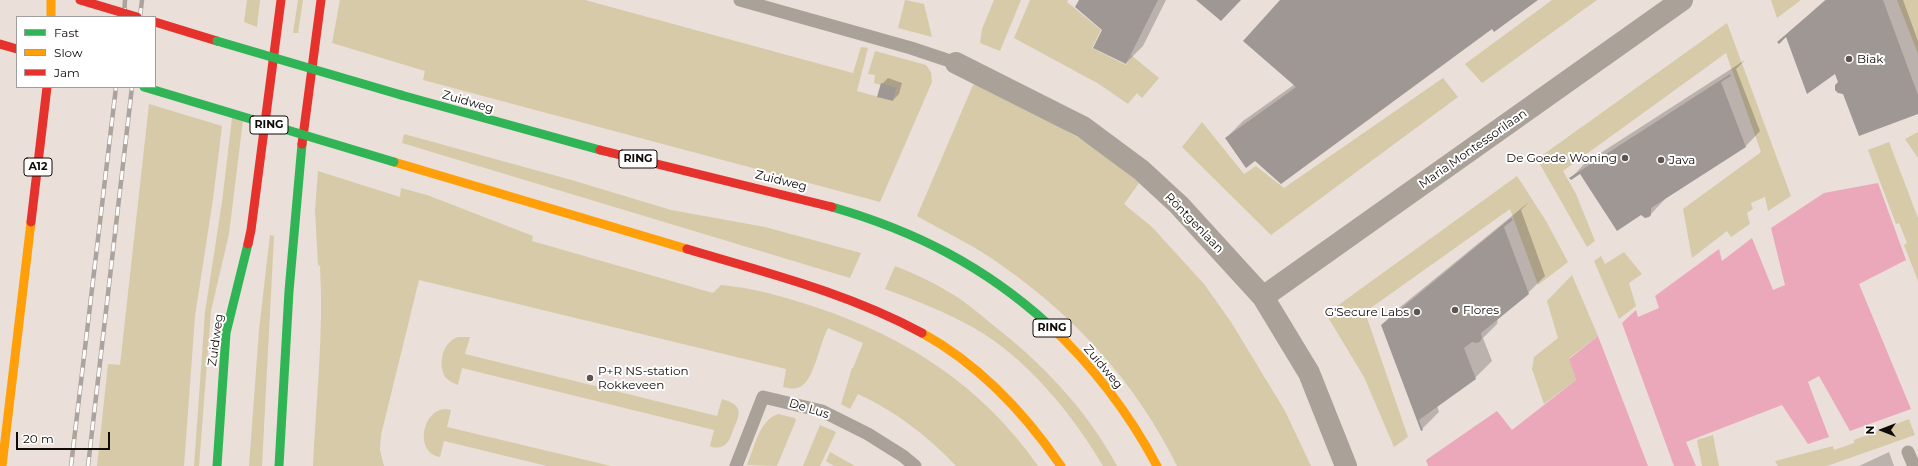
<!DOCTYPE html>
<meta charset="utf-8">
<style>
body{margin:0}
#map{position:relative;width:1918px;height:466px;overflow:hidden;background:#eadfd9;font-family:Montserrat,sans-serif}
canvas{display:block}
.legend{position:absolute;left:16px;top:16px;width:140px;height:72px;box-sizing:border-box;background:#fff;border:1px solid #a09d9c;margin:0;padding:5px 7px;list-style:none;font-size:12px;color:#110b08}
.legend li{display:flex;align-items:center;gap:8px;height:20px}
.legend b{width:20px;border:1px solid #a09d9c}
.north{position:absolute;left:1862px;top:410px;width:40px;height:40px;-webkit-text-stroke:3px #fff;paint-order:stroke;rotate:270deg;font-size:11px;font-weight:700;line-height:16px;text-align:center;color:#110b08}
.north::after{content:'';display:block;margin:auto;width:14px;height:18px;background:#110b08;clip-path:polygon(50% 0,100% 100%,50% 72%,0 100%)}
.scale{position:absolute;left:16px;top:432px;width:94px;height:18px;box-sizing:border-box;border:2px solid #110b08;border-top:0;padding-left:5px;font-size:12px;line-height:14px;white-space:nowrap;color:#110b08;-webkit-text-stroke:3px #fff;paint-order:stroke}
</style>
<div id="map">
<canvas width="1918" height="466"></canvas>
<ul class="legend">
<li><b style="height:5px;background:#30b455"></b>Fast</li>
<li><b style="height:5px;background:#ff9f0a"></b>Slow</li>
<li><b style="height:5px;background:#e5322d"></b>Jam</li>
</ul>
<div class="north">N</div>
<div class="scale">20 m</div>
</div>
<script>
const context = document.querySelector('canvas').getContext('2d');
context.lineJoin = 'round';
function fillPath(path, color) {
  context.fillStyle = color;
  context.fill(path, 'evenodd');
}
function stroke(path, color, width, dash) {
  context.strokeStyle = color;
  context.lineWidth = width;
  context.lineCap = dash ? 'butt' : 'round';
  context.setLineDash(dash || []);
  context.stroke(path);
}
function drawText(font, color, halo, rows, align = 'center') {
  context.font = font + ' Montserrat,sans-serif';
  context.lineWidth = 4;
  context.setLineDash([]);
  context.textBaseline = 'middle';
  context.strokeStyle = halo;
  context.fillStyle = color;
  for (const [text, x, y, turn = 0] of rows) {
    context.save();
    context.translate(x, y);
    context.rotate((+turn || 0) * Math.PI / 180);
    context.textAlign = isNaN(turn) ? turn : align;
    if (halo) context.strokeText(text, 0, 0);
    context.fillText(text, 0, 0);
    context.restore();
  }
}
fillPath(new Path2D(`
 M247 0H260L257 27 244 22Z
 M298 0H303L298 33H293Z
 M340 0H585L853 73 861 47 868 48 857 91 893 101 897 89 874 83 875 75 868 74 875 51 926 65 931 72 932 82 880 202 423 80 425 71 332 43Z
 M905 0 924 4 932 37 898 28Z
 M994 0H1021L1000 51 980 43 982 29Z
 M1030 0H1068L1067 2 1101 30 1092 48 1126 65 1131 55 1159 78 1142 98 1137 93 1128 104 1099 84 1014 38Z
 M1552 0H1597L1482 83 1465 64Z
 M1771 0H1801L1777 18Z
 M1897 0H1918V54Z
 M1727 23 1791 196 1768 211 1765 197 1751 203 1753 209 1747 213 1750 224 1731 237 1727 231 1692 258 1683 209 1761 152 1726 53 1563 171 1576 194 1595 241 1587 247 1537 159Z
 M1443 78 1458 97 1271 235 1182 147 1202 122 1244 174 1256 166 1284 188Z
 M980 84 1045 118 1101 151 1139 183 1124 204 1152 227 1204 284 1231 322 1285 411 1311 466H1177C1137 384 1075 316 1001 265 975 246 945 232 917 216L973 85Z
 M149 104 222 126 213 199 195 316 184 466H97L108 364 120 365Z
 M232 118 243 120 229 234 211 311 199 466H194L205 312 222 202Z
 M1918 132V158L1905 139Z
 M404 134 575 181 671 210 765 227 861 253 850 278 402 143Z
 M1889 142 1918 218V281L1904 245 1907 243 1899 223 1896 224 1868 150Z
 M318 171 400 197 401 188 427 195 533 236 532 241 713 293 721 285C754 288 786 297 818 308 908 338 983 387 1038 466H956C928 436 895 411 858 394L850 409 841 404 852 368H853L863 343 828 328C820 343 815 374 804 384 798 390 790 389 783 387L786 369 419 280 381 435 380 450 384 466H313C316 400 324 332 320 266L318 265 315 210Z
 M1517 176 1546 221 1568 262 1538 285 1510 209 1365 312 1408 437 1394 447 1364 377 1326 314Z
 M270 235 274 236 262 466H249L259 330Z
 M1624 252 1642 274 1629 283 1636 306 1619 319 1594 261 1601 256 1605 264Z
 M895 266C913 273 931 281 947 291 965 301 978 313 993 325 1043 364 1087 410 1117 466H1103C1074 416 1026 357 974 328 946 312 915 300 885 289Z
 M1572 275 1598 336 1569 358 1576 380 1544 404 1532 369 1534 357 1558 338 1547 301Z
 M458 337H470L465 354 717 416 722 399C743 405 741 413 733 430 731 436 729 443 723 446 719 448 714 448 710 446L714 430 462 368 458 385 451 382 445 377C438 363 442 343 458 337Z
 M446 409 451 410 447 427 611 466H547L444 441 440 457C414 453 422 409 446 409Z
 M778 414 795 418 796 420 777 466 747 465C754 449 759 420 778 414Z
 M1909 419 1915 435 1827 466H1778L1775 461 1833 446 1834 450 1854 443V440Z
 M820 425 836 432 820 466H803Z
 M1713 435 1719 466H1702L1697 440Z
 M830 452 855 466H834L826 461Z`), '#d7caa8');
fillPath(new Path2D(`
 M1878 183 1906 260 1859 284 1911 409 1850 431 1819 376 1808 382 1829 437 1808 444 1782 405 1686 442 1696 466H1674L1622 323 1636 310 1638 317 1659 308 1655 296 1719 249 1722 261 1752 238 1773 290 1785 285 1771 228 1824 193Z
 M1598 336 1648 466H1428L1426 460 1497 411 1512 430 1576 380 1569 359Z`), '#eba8ba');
fillPath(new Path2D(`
 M1080 0H1166L1143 46 1126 63Z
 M1280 0H1537L1492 28 1255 159 1226 138 1243 121 1295 84Z
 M1825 0H1903L1918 41V113L1840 82 1836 72 1786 35 1778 42Z
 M1745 60 1736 69 1760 131 1746 146 1666 198 1651 214 1580 173 1571 178 1585 163Z
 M888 78 902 83 899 94 893 100 882 84Z
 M1529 202 1521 210 1545 276 1528 293 1498 318 1497 324 1483 338 1492 361 1475 378 1437 406 1439 412 1422 429 1382 325 1399 308Z
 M1889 452 1894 466H1859Z`), '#0003');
fillPath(new Path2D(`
 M1079 0H1158L1126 64 1093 48 1102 30 1075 7Z
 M1196 0H1241L1221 21Z
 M1280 0H1538L1494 32 1492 29 1281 184 1255 161 1246 168 1225 138 1296 87 1243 41Z
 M1826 0H1883L1918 95V114L1859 136 1843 94 1838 93 1835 90V85L1838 82 1835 74 1807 94 1786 37 1779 44 1777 42Z
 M1730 74 1731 76 1721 82 1746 147 1651 208V215L1649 217 1645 218 1641 215 1617 231 1580 174 1571 180 1569 178Z
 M881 83 897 88 893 101 877 97Z
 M1511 218 1513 220 1504 227 1529 294 1481 333 1482 338 1480 342 1476 343 1472 342 1464 348 1476 379 1419 420 1423 430 1421 431 1381 325Z`), '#9f9794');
stroke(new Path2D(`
 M740 0 911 48 956 63
 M1908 452 1914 466
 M736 466 763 397 822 411 868 434 903 456 915 466`), '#aaa198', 13);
stroke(new Path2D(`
 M956 63 1083 127 1141 170 1179 205 1263 297 1309 373 1346 466
 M1263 297 1682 0`), '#aaa198', 22);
stroke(new Path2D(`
 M401 95 600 150
 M832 207C915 231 984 266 1048 324
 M217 466 226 333 248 244
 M279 466 289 291 302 144`), '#30b455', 9);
stroke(new Path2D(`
 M51 0V17
 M394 162 687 249
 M1048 324C1092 365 1129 413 1157 466
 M922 333C980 365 1024 412 1061 466
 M2 466 31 222`), '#ff9f0a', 9);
stroke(new Path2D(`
 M155 22 217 41
 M0 44 17 49
 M302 144 321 0
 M600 150 832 207
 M31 222 47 87
 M248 244 251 230 281 0
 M687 249C767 273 848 293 922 333`), '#e5322d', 9);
const rail = new Path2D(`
 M124 17 125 0
 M140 17 142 0
 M71 466 116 87
 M88 466 132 87`);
stroke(rail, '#aca39d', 4.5);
stroke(rail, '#fff', 3, [9]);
stroke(new Path2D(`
 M217 41 401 95
 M144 87 394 162`), '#30b455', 9);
stroke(new Path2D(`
 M80 0 137 17`), '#e5322d', 9);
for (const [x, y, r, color] of [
 [1849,59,4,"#5d5551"],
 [1625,158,4,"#5d5551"],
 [1661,160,4,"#5d5551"],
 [1455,310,4,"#5d5551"],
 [1417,312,4,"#5d5551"],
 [590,378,4,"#5d5551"]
]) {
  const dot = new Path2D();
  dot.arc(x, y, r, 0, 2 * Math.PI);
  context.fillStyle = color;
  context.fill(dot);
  stroke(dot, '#fff', 1.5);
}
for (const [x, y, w] of [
 [269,125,38],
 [638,159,38],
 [38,167,28],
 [1052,328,38]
]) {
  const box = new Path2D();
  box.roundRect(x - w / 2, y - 9, w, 18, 3);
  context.fillStyle = '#fff';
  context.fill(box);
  stroke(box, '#110b08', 1);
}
drawText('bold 11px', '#110b08', null, [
 ["RING",269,125],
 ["RING",638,159],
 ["A12",38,167],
 ["RING",1052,328]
]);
drawText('12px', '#110b08', '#fff', [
 ["Biak",1857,59],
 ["De Goede Woning",1617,158,"right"],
 ["Java",1669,160],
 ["Flores",1463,310],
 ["G'Secure Labs",1409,312,"right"],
 ["P+R NS-station",598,371],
 ["Rokkeveen",598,385]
], 'left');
drawText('12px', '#110b08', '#fff', [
 ["Zuidweg",468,102,16],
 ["Maria Montessorilaan",1473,149,-35],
 ["Zuidweg",781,181,14],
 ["Röntgenlaan",1194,223,46],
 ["Zuidweg",216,340,-82],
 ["Zuidweg",1103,367,50],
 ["De Lus",809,409,17]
]);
</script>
